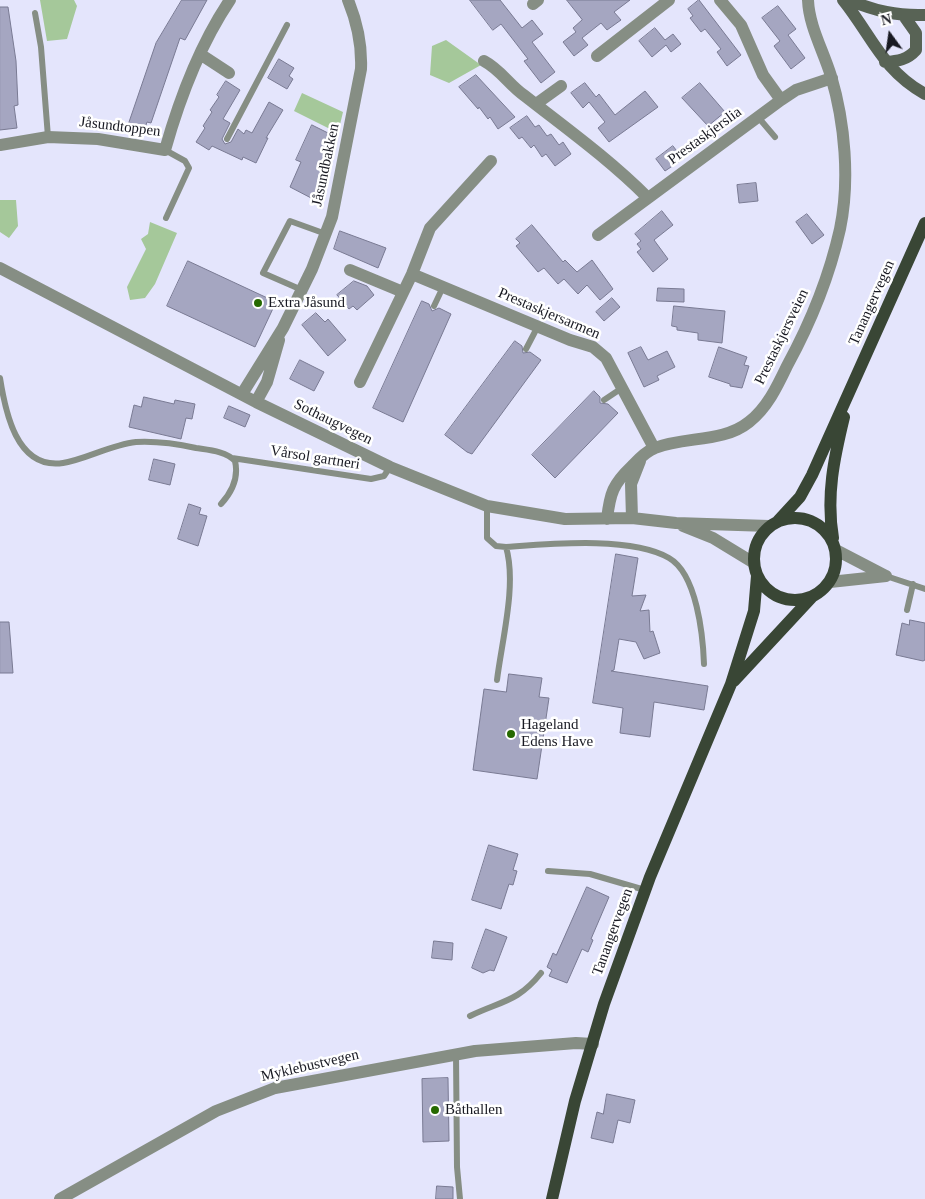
<!DOCTYPE html>
<meta charset="utf-8">
<style>
body{margin:0}
#map{position:relative;width:925px;height:1199px;overflow:hidden;background:#e4e5fc;font-family:"Times New Roman",serif}
canvas{display:block}
.north{position:absolute;left:865px;top:10px;width:50px;height:50px;-webkit-text-stroke:4px #fff;paint-order:stroke;rotate:346deg;font-size:14px;font-weight:700;line-height:20px;text-align:center;color:#181922}
.north::after{content:'';display:block;margin:auto;width:18px;height:22px;background:#181922;clip-path:polygon(50% 0,100% 100%,50% 72%,0 100%)}
</style>
<div id="map">
<canvas width="925" height="1199"></canvas>
<div class="north">N</div>
</div>
<script>
const context = document.querySelector('canvas').getContext('2d');
context.lineJoin = 'round';
function fillPath(path, color) {
  context.fillStyle = color;
  context.fill(path, 'evenodd');
}
function stroke(path, color, width, dash) {
  context.strokeStyle = color;
  context.lineWidth = width;
  context.lineCap = dash ? 'butt' : 'round';
  context.setLineDash(dash || []);
  context.stroke(path);
}
function drawText(font, color, halo, rows, align = 'center') {
  context.font = font + ' "Times New Roman",serif';
  context.lineWidth = 5;
  context.setLineDash([]);
  context.textBaseline = 'middle';
  context.strokeStyle = halo;
  context.fillStyle = color;
  for (const [text, x, y, turn = 0] of rows) {
    context.save();
    context.translate(x, y);
    context.rotate((+turn || 0) * Math.PI / 180);
    context.textAlign = isNaN(turn) ? turn : align;
    if (halo) context.strokeText(text, 0, 0);
    context.fillText(text, 0, 0);
    context.restore();
  }
}
fillPath(new Path2D(`
 M40 0H74L77 6 67 39 47 41Z
 M446 40 481 65 449 83 430 75 432 46Z
 M302 93 343 112 338 133 294 111Z
 M0 200H16L18 226 9 238 0 232Z
 M150 222 177 233 155 284 145 298 130 300 127 287 146 249 141 239 148 234Z`), '#a5c89a');
const building = new Path2D(`
 M182 0H207L185 40 180 38 151 123 147 122 144 131 128 125 156 43Z
 M470 0H500L522 28 532 20 543 34 532 42 555 72 541 83 524 61 528 59 501 24 493 30Z
 M567 0H630L614 12 621 20 607 30 601 23 582 38 588 45 574 56 563 42 576 32 573 28 582 20Z
 M699 0 741 55 727 66 717 52 721 49 705 29 701 32 690 18 693 16 688 9Z
 M778 6 796 29 788 35 805 58 791 69 774 46 780 41 762 18Z
 M0 7H8L16 61 18 105 14 106 17 128 0 130Z
 M655 28 665 40 673 34 681 44 671 52 666 45 652 57 639 41Z
 M279 59 294 68 289 76 293 79 287 89 268 78Z
 M476 75 515 117 498 129 490 117 488 119 479 107 478 109 459 87Z
 M226 81 240 90 223 119 230 123 222 139 225 144 231 142 238 129 244 134 246 130 252 133 269 102 283 110 266 138H268L256 163 243 157 242 160 212 146 209 150 196 142 205 128 203 126 212 112 210 110 219 97 217 95Z
 M585 83 596 97 599 94 615 115 645 91 658 107 609 142 598 128 605 122 589 102 583 108 571 93Z
 M700 83 725 112 708 126 682 98Z
 M527 116 535 127 539 125 547 136 551 134 559 145 563 142 571 154 555 166 546 154 542 157 534 145 531 148 522 137 519 139 510 128Z
 M312 125 332 135 329 140 334 143 319 177 324 180 315 200 290 187 301 162 296 160Z
 M673 146 683 159 665 171 656 159Z
 M756 183 758 201 739 203 737 185Z
 M662 211 673 225 654 240 668 259 653 272 637 252 641 249 637 244 641 241 635 234Z
 M807 214 824 235 812 244 796 222Z
 M532 225 563 262 565 260 577 272 592 260 613 289 600 300 587 285 578 294 564 279 558 284 544 268 538 272 516 246 520 243 516 239Z
 M340 231 386 248 378 268 334 249Z
 M188 261 276 302 255 347 167 306Z
 M354 281 367 286 374 295 357 310 353 306 349 309 337 295Z
 M658 288 684 289V302L657 301Z
 M612 298 620 307 604 321 596 312Z
 M422 301 429 304 432 311 439 308 451 314 403 422 373 408Z
 M674 306 725 311 722 343 698 340V333L677 330V327L672 326Z
 M316 313 325 322 328 319 346 340 328 356 302 325Z
 M515 341 522 346 523 353 530 352 541 360 472 454 467 452 445 435Z
 M641 347 648 360 667 351 675 367 657 376 659 380 644 387 628 353Z
 M719 347 747 357 744 365 749 366 742 388 730 386V384L709 377Z
 M300 360 324 372 314 391 290 379Z
 M594 391 600 397V403L608 404 618 413 555 478 532 455Z
 M144 397 174 404 175 400 195 404 192 419 186 418 181 439 129 427 134 405 141 407Z
 M229 406 250 415 245 427 224 418Z
 M154 459 175 464 170 485 149 480Z
 M189 504 201 508 199 514 207 516 198 546 178 539Z
 M616 554 638 558 632 596 646 595 640 611 649 610 650 632 653 631 660 653 644 659 636 642 619 639 614 670 611 671 708 686 704 710 654 702 650 737 620 733 623 708 593 703Z
 M910 620 925 623V660L923 661 896 655 902 623 909 625Z
 M0 622H9L13 673H0Z
 M509 674 542 678 539 697 549 698 537 779 473 770 484 689 506 692Z
 M489 845 518 854 513 870 517 871 513 885 509 884 501 909 472 900Z
 M587 887 609 897 591 939 593 940 588 952 582 949 567 983 549 976 552 970 547 967 553 953 556 955Z
 M486 929 507 937 494 971 490 970 483 973 472 968Z
 M434 941 453 943 452 960 432 958Z
 M448 1078 449 1141 423 1142 422 1079Z
 M607 1094 635 1100 630 1123 618 1120 613 1143 591 1138 597 1112 603 1114Z
 M437 1186 453 1187V1199H436Z`);
fillPath(building, '#a5a6c1');
stroke(building, '#797a93', 1);
stroke(new Path2D(`
 M35 13 41 47 48 137
 M758 117 775 137
 M227 139 287 25
 M165 150 185 161 189 168 166 218
 M302 290 263 273 290 221 326 234
 M434 306 443 287
 M526 349 538 326
 M0 378C5 410 16 470 63 463 87 459 110 445 136 442 155 441 178 444 196 448 209 450 226 451 235 461 239 478 232 492 221 504
 M604 400 622 388
 M232 458 371 479 384 476 390 467
 M487 506V538L496 546 506 547C517 584 502 640 497 680
 M506 547C549 544 631 536 669 558 697 574 703 636 704 664
 M886 576 925 589
 M907 610 913 584
 M548 871 590 874 645 890
 M470 1016C501 1001 518 1002 541 973
 M456 1054 457 1167 460 1199`), '#868e84', 6);
stroke(new Path2D(`
 M720 0 741 25 763 75 781 100
 M533 4 538 0
 M200 54 229 73
 M597 56 669 0
 M484 61C501 70 509 85 525 96 567 129 609 159 647 197
 M536 104 561 86
 M0 145 48 137 98 139 165 150C180 97 199 46 230 0
 M598 235 781 100 796 90 832 78
 M0 268 256 402 390 467 487 506 565 519 632 518 676 523 769 526
 M350 270 403 292
 M412 274 570 340 593 347 606 358 654 448
 M360 382 412 274 430 228 491 161
 M242 394 283 328 312 269 332 217 361 69C362 46 357 22 348 0
 M256 402 267 382 279 340
 M632 518 631 484 640 461
 M607 519C610 493 613 484 632 466 639 459 646 451 655 448 685 436 723 443 749 422 767 408 777 387 787 366 811 322 829 278 840 229 850 181 845 123 831 76 823 50 809 26 808 0
 M683 526 713 538 754 563
 M836 550 886 576
 M830 582 886 576
 M60 1199 216 1111 275 1088 475 1051 576 1043 593 1044`), '#868e84', 12);
stroke(new Path2D(`
 M843 0C872 36 882 70 925 94
 M849 0C875 11 897 16 925 15
 M885 62C898 61 907 60 916 50V33L904 16`), '#586355', 12);
stroke(new Path2D(`
 M754 559a41 41 0 1 1 82 0a41 41 0 1 1-82 0Z
 M777 522 800 497 812 475 925 223
 M833 538C826 496 834 458 844 417
 M734 681 812 597
 M552 1199 575 1101 604 1004 650 877 731 684 754 611 757 576`), '#394635', 12);
for (const [x, y, r, color] of [
 [258,303,5,"#266900"],
 [511,734,5,"#266900"],
 [435,1110,5,"#266900"]
]) {
  const dot = new Path2D();
  dot.arc(x, y, r, 0, 2 * Math.PI);
  context.fillStyle = color;
  context.fill(dot);
  stroke(dot, '#fff', 2);
}
drawText('15px', '#181922', '#fff', [
 ["Jåsundtoppen",120,127,7],
 ["Prestaskjerslia",705,136,-36],
 ["Jåsundbakken",326,165,-78],
 ["Tanangervegen",872,303,-66],
 ["Prestaskjersarmen",549,314,23],
 ["Prestaskjersveien",782,337,-64],
 ["Sothaugvegen",333,422,26],
 ["Vårsol gartneri",315,458,9],
 ["Tanangervegen",613,932,-70],
 ["Myklebustvegen",310,1066,-13]
]);
drawText('15px', '#181922', '#fff', [
 ["Extra Jåsund",268,303],
 ["Hageland",521,725],
 ["Edens Have",521,742],
 ["Båthallen",445,1110]
], 'left');
</script>
